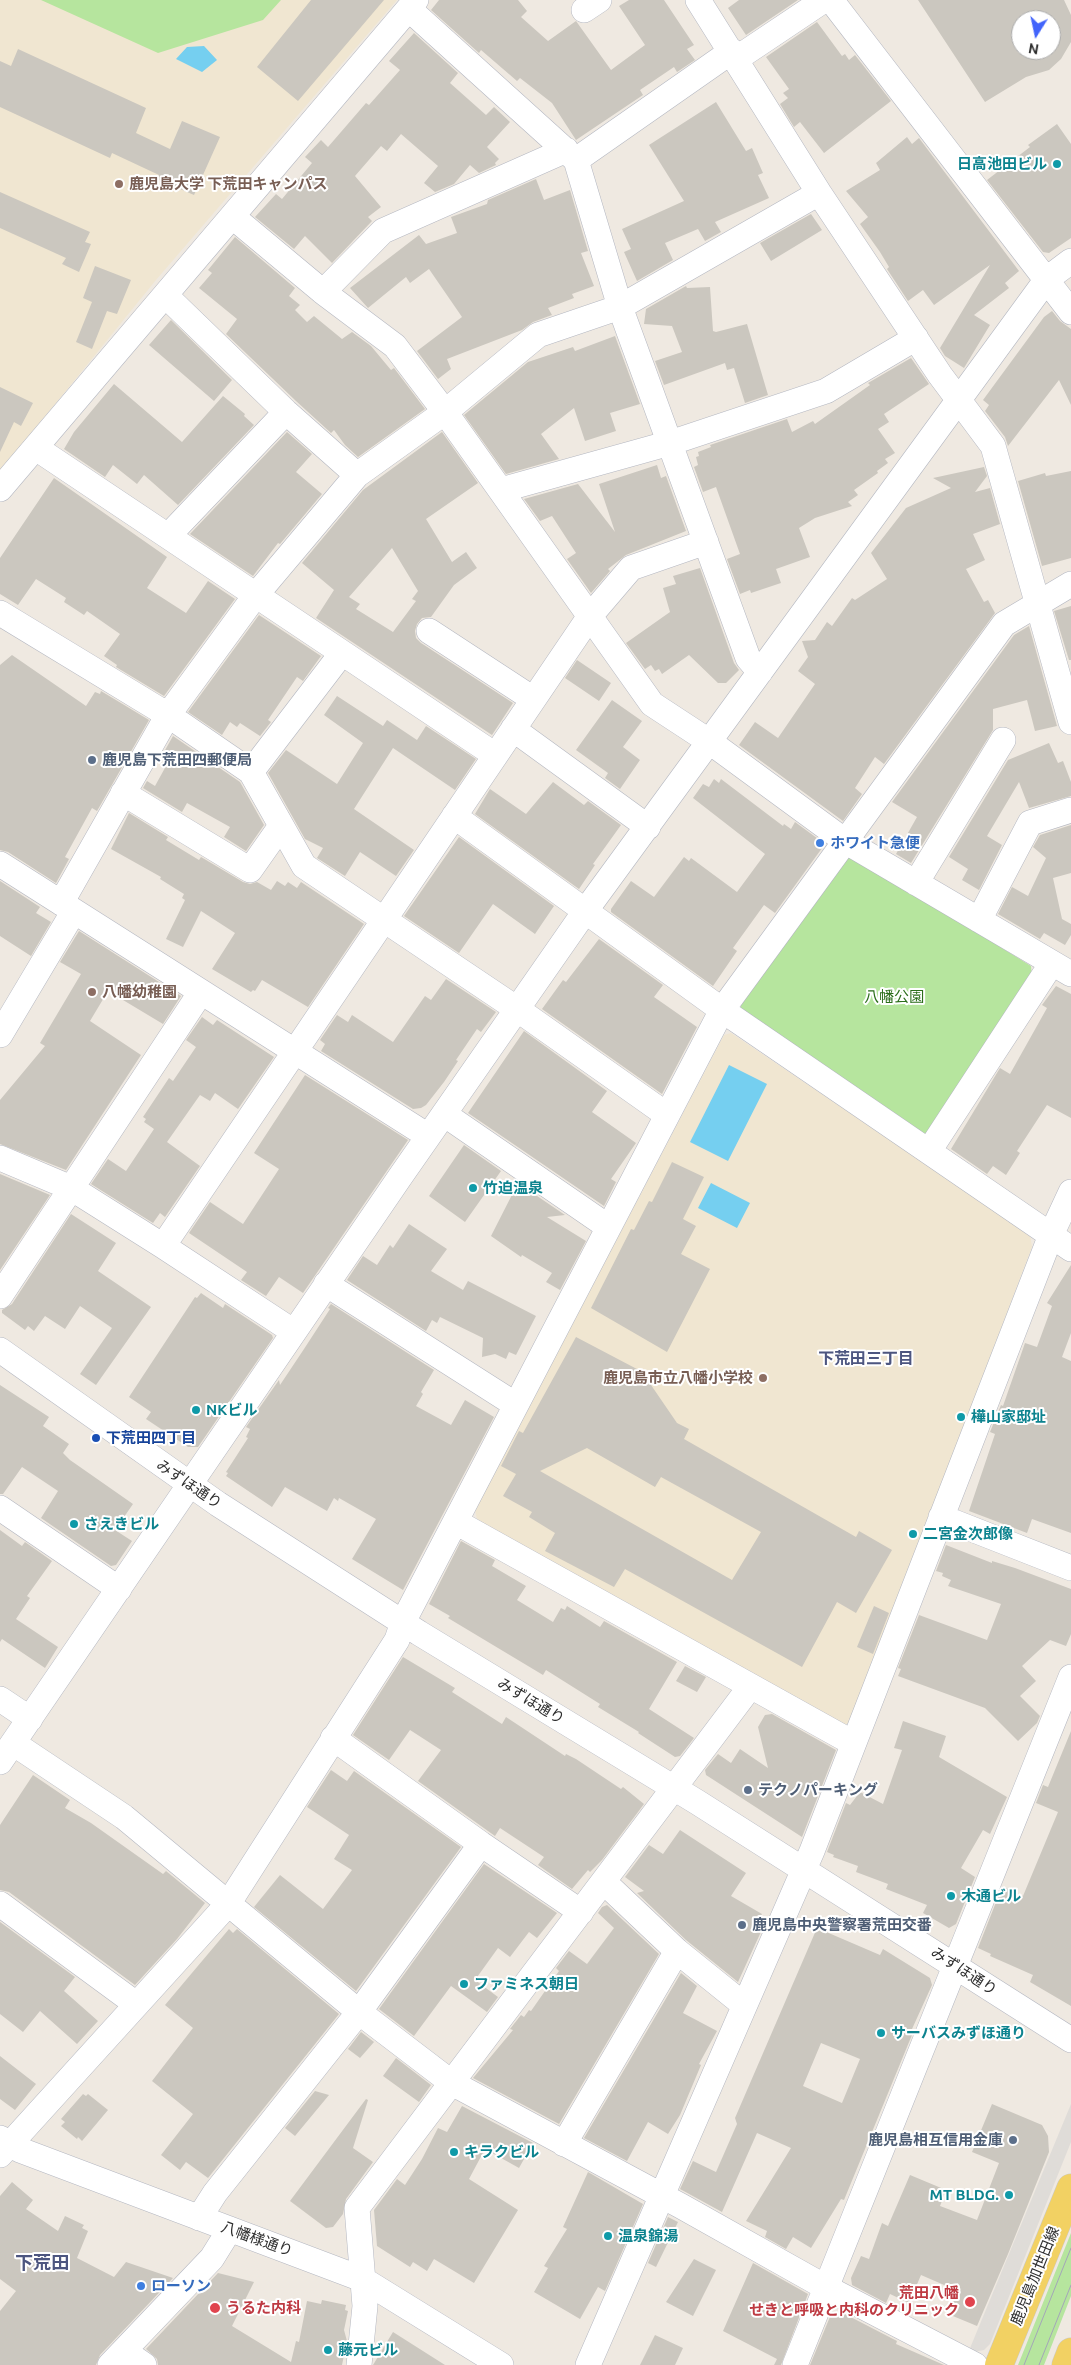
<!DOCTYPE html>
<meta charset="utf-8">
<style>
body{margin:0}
#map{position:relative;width:1071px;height:2365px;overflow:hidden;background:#efe9e1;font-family:Ubuntu,sans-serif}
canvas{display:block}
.north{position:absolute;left:1011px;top:10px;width:50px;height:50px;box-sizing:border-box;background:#fff;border:1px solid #ababab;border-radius:50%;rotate:190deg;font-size:14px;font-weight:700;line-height:20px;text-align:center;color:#2e2e2e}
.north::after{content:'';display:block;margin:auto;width:18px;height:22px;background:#4264fb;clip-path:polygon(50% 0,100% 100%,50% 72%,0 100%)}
</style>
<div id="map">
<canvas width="1071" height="2365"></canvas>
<div class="north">N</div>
</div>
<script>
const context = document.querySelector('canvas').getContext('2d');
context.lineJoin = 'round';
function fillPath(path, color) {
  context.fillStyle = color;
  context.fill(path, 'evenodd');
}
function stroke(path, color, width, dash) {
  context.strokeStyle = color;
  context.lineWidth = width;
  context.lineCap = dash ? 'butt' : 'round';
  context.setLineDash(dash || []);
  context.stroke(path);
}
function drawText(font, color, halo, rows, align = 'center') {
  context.font = font + ' Ubuntu,"Noto Sans JP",sans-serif';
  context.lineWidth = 4;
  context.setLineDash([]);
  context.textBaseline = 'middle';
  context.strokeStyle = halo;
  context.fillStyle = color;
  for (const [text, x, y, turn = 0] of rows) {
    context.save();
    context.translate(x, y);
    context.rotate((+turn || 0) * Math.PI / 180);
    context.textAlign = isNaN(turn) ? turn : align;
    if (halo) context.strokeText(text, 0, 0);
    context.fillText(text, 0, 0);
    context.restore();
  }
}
fillPath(new Path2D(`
 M0 0H397L156 280 0 472Z
 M731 1033 1030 1234 1032 1247 852 1721 841 1727 478 1524 475 1510 724 1035Z`), '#f0e6d1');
fillPath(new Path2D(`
 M41 0H281L263 20 158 53Z
 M855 857 1031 966 1032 977 930 1133 923 1135 741 1013V1001L847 858Z
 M1071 2233V2296L1044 2365H1018Z`), '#b6e59e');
fillPath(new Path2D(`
 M1071 2104V2142L990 2344 984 2350 968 2353Z`), '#dfdcd8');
fillPath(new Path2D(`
 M204 46 217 60 202 72 176 59 187 47Z
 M729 1065 767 1084 728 1161 690 1142Z
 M711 1183 750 1203 737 1228 698 1208Z`), '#75cff0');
fillPath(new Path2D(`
 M311 0H384L298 101 257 67Z
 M439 0H518L527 11 521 17 548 41 576 21 611 70 645 45 619 6 629 0H664L694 45 687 49 695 60 677 72 674 67 640 90 643 95 576 140 552 103 520 78 517 81 481 50 479 53 431 10Z
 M739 0H798L746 35 728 8Z
 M918 0H1064L1071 15V42L1061 59 1049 70 1026 77 985 102ZM1021 20H1051V50H1021Z
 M817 22 842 56 845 54 849 60 855 55 891 101 824 153 800 122 794 127 780 104 788 98 783 93 789 89 766 57Z
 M414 33 458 73 450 83 486 115 494 107 510 122 487 147 499 159 495 163 496 165 479 173 470 165 454 184 435 192 424 183 438 166 401 134 387 151 381 146 355 176 381 207 368 217 372 221 332 263 305 236 294 249 255 217 276 194 282 199 312 163 305 157 321 140 328 147 366 103 369 105 400 70 389 61Z
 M18 49 146 108 136 133 170 149 182 121 220 137 194 195 157 179 159 175 112 153 110 158 0 107V61L11 66Z
 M716 102 746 151 752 148 763 173 758 175 769 198 715 222 721 232 705 241 698 229 665 243 673 260 637 281 624 252 631 249 622 229 684 201 649 145Z
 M1057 124 1071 144V238L1049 253 1043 252 987 180 1030 147 1028 145Z
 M907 137 912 144 919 138 1019 271 1005 283 1009 288 974 315 990 325 964 368 945 356 940 348 990 265 934 305 923 290 908 301 887 269 889 267 880 252 860 224 868 217 846 191 880 170 876 163Z
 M536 179 544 200 570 190 588 251 581 253 594 286 572 294 574 298 548 308 552 315 533 322 522 330 447 359 451 369 438 379 417 351 462 317 429 269 410 283 406 277 368 308 350 288 419 235 426 244 457 233 451 217 487 204 488 200Z
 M0 192 90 232 85 242 91 244 79 272 62 264 66 258 0 228Z
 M811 214 822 230 771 261 760 243Z
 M235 237 295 288 289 296 300 305 295 310 307 322 314 316 342 339 352 332 371 346 391 370 394 368 425 409 358 457 345 445 334 430 331 433 296 401 226 334 237 319 199 288 212 273 208 270Z
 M95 266 131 280 117 314 107 311 92 349 76 342 92 302 83 298Z
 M686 286 687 288 710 287 713 331 716 332 747 324 768 395 745 403 734 368 727 370 725 363 664 385 655 361 682 352 672 326 644 324 646 309Z
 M1052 311 1060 321 1071 329V405L1059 380 1008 446 1005 437 985 411 989 405 983 400 1044 317Z
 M171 320 232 380 214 401 149 345Z
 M615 336 640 404 610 413 616 431 585 441 574 408 541 434 559 459 506 474 464 415 528 362 573 347 575 351Z
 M911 358 929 384 884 414 889 422 878 429 895 453 885 459 888 463 877 471 878 473 854 490 858 495 848 502 852 506 815 518 799 528 810 557 776 569 781 583 751 593 750 590 740 594 727 559 740 554 716 487 703 492 694 467 698 465 696 457 699 456 698 452 711 447 710 445 787 419 792 432 813 421 815 424 870 385 868 383Z
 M114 384 182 442 223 396 245 414 244 416 254 425 178 505 144 475 137 484 113 465 105 477 64 449 74 432Z
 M0 387 33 403 21 426 14 422 0 452Z
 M287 432 312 454 296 472 322 494 280 544 278 543 253 576 190 534Z
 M442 432 478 483 426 519 452 562 466 552 477 568 454 585 431 617 422 618 417 624 415 631 416 638 421 643 513 703 492 735 316 618 334 590 302 563 363 490ZM392 548 418 591 412 599 416 601 393 632 356 609 360 604 349 597Z
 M657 465 661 478 666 476 686 531 626 555 608 569 610 571 591 593 567 559 576 553 552 516 540 521 524 499 578 484 615 532 599 484Z
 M984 467 987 476 975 492 990 488 1000 524 973 534 985 560 966 569 984 602 988 600 995 613 884 764 875 757 855 788 862 794 843 821 739 745 755 722 778 738 815 684 798 671 808 657 802 641 815 640 827 622 832 626 852 598 855 600 887 579 871 553 906 508 951 488 933 478Z
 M1071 471V558L1042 566 1018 481 1045 473 1046 476Z
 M54 478 167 557 147 588 186 613 208 581 235 599 164 696 116 667 117 665 104 656 120 634 87 611 84 615 64 602 66 598 36 579 18 605 0 594V558Z
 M700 568 734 663 739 670 726 683H718L689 655 662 674 659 669 655 671 651 665 645 669 626 643 670 612 663 588 676 584 673 576Z
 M1071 606V660H1069L1054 611Z
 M259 615 321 656 303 681 297 677 268 720 271 722 260 736 240 723 237 727 230 722 222 735 188 712Z
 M1029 626 1057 726 1035 731 1027 700 993 709V730L911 863 896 854 917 817 892 802 1014 635Z
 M12 655 86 706 95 692 100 694 101 691 149 720 97 811 92 808 65 857 69 859 56 883 8 852 0 850V665Z
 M577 660 611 683 599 701 565 678Z
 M337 696 383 726 387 720 417 740 426 726 476 759 455 790 393 748 354 809 414 850 396 876 360 852 345 876 317 858 323 848 305 839 268 773 286 750 337 784 363 743 324 715Z
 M612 700 642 721 623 747 640 760 620 789 605 778 608 773 576 750Z
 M173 736 240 782 264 825 246 851 224 837 230 827 187 803 182 812 143 788 147 781 155 786 171 757 164 752Z
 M1049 743 1058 763 1063 761 1071 782V796L1029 808 1019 782 987 836 1002 845 979 890 962 880 968 869 949 857 1008 760Z
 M714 779 719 783 721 779 783 826 784 824 791 829 795 822 825 844 775 913 764 905 733 948 737 951 713 986 611 912V909L631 881 654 897 684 857 689 861 691 858 737 892 765 854 693 798 703 784 709 787Z
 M553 782 584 805 588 801 621 825 593 864 595 865 579 889 475 814 490 789 526 814Z
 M129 813 168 837 166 840 199 860 201 857 243 882 250 884 257 882 271 890 277 881 285 886 288 882 297 888 301 882 364 924 308 1007 262 980 255 991 253 990 251 992 212 969 235 933 201 911 183 947 166 939 185 900 182 898 184 894 160 879 161 877 111 849Z
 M1071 825V873L1053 878 1062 919 1071 924V935L1065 945 1044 933 1040 939 998 914 1012 887 1028 896 1046 858 1033 847 1040 835Z
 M459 837 554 906 535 934 493 904 459 953 404 916Z
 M0 881 40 907 36 913 51 922 31 956 0 936Z
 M79 931 181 996 163 1024 108 991 90 1021 141 1055 66 1170 0 1144V1100L45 1046 40 1043 81 974 60 962Z
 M599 939 663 985 654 997 697 1027 662 1094 542 1009 563 980 566 982Z
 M446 979 496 1012 481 1032 477 1029 456 1060 458 1061 444 1082 426 1105 421 1108 413 1109 321 1051 325 1044 320 1040 337 1015 348 1022 352 1015 393 1042 425 996 431 1000Z
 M1056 986 1071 994V1118L1047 1105 1017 1151 1020 1153 1006 1175 993 1166 987 1174 951 1149 1000 1068 1010 1074 1047 1008 1042 1005Z
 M202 1017 213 1025 217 1020 274 1057 238 1109 215 1093 210 1101 200 1095 167 1142 200 1166 165 1217 160 1213 153 1223 91 1184 108 1159 126 1171 154 1129 144 1122 146 1119 143 1117 169 1078 173 1081 196 1047 186 1040Z
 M524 1031 607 1091 592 1112 636 1143 611 1179 616 1182 604 1206 468 1113Z
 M305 1075 408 1140 303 1293 279 1277 266 1296 241 1280 247 1272 189 1233 210 1202 243 1224 279 1169 254 1153Z
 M464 1145 501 1171 465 1222 429 1196Z
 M672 1162 704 1177 683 1219 696 1226 681 1254 710 1269 667 1352 591 1308 631 1229 634 1230 649 1201 652 1202Z
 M0 1174 50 1195 0 1270Z
 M518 1183 565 1215 547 1217 586 1241 560 1290 546 1282 552 1273 522 1255 521 1257 491 1236Z
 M71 1214 116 1243 98 1271 151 1307 96 1385 80 1374 112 1328 80 1306 65 1329 45 1316 34 1331 28 1326 25 1330 2 1313V1310L12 1304Z
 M409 1224 447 1249 431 1271 463 1290 468 1281 536 1316 516 1355 509 1352 506 1359 495 1354 482 1357 483 1338 440 1317 437 1323 432 1320 426 1331 347 1280 363 1256 377 1265 390 1245 393 1248Z
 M1071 1265V1333L1062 1357 1071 1361V1533L1032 1519 1027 1533 969 1511 995 1434 990 1432 1001 1405 1003 1406 1025 1343 1037 1347 1052 1306 1047 1303Z
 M201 1293 223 1308 225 1304 272 1335 273 1338 198 1447H188L146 1419 151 1412 129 1397 195 1297 197 1298Z
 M331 1304 434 1370 421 1392 423 1394 416 1406 451 1425 465 1400 494 1417 403 1590 352 1559 376 1519 339 1498 338 1501 334 1498 327 1511 285 1487 272 1507 226 1476 228 1473 226 1472 248 1438 246 1437 250 1429 246 1427 279 1380 280 1385 304 1349 330 1309 328 1308Z
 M576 1337 654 1378 651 1385 677 1423 689 1429 684 1439 856 1537 859 1531 892 1550 856 1613 837 1602 802 1667 625 1569 614 1587 545 1551 555 1533 529 1517 532 1512 503 1496 516 1474 501 1466 519 1431 523 1433ZM587 1448 655 1487 661 1477 761 1532 732 1580 540 1471Z
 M0 1385 49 1417 43 1426 69 1444 63 1453 70 1460 133 1504 115 1530 132 1541 116 1565 111 1566 41 1518 58 1491 22 1467 3 1494H0Z
 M0 1530 22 1546 25 1542 52 1561 27 1596 30 1598 16 1619 58 1647 45 1668 2 1639 0 1642Z
 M461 1541 495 1560 492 1566 526 1586 517 1600 553 1622 561 1608 565 1610 567 1606 600 1627 604 1621 677 1662 649 1709 694 1738 680 1756 675 1757 638 1733 639 1732 598 1707 600 1704 546 1670 543 1675 448 1618 450 1616 429 1604Z
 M946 1545 992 1563V1561L1015 1568 1071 1589V1634L1066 1646 1050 1640 1022 1666 1036 1681 1020 1696 1040 1716 1037 1723 1018 1741 985 1708 898 1676 901 1669 898 1668 919 1615 987 1640 1001 1604 948 1586 951 1580 942 1576 943 1573 936 1571Z
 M874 1606 889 1613 873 1654 857 1647Z
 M403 1657 455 1688 452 1692 502 1724 506 1717 565 1756 566 1754 576 1759 621 1789 623 1787 644 1804 602 1860 590 1872 588 1870 572 1889 538 1865 544 1857 500 1828 495 1836 418 1781 441 1750 410 1730 389 1760 353 1735Z
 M685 1666 706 1677 697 1692 676 1681Z
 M772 1714 836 1750 802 1837 706 1775 705 1770 718 1754 731 1763 740 1749 768 1768 758 1727 765 1715Z
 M903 1721 946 1736 939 1757 1007 1797 990 1834 983 1830 961 1868 975 1877 956 1924 949 1928 923 1913 927 1905 886 1889 888 1884 856 1872 858 1866 833 1857 834 1855 827 1852 846 1803 850 1805 860 1792 883 1804 902 1750 894 1748Z
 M1071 1731V2006L1030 1982 1033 1975 990 1956 991 1954 978 1948 1000 1892 1002 1893 1004 1887 1023 1896 1058 1812 1036 1803 1043 1785 1048 1787Z
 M331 1770 347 1781 354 1771 461 1847 356 1991 254 1907 280 1875 323 1909 352 1870 334 1859 349 1835 307 1807Z
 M33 1775 70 1800 65 1808 91 1823 163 1874 166 1871 205 1903 177 1939 135 1985 9 1892 0 1890V1825Z
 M680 1830 746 1873 731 1896 762 1914 759 1919 765 1923 738 1982 686 1940 637 1893 644 1891 625 1877 649 1845 663 1854Z
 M484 1864 557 1913 537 1938 529 1932 510 1957 498 1948 475 1980 498 1997 487 2012 451 1986 414 2036 379 2009Z
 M607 1905 659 1954 559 2124 473 2078 513 2030 510 2029 521 2015 524 2017 529 2010 531 2011 559 1971 556 1968 569 1951 587 1964 614 1928 598 1913 602 1907Z
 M0 1922 75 1977 64 1991 98 2021 77 2044 40 2011 23 2032 0 2014Z
 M817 1928 880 1955 883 1949 930 1978 932 1985 912 2029 914 2030 844 2200 841 2199 811 2248 793 2237 786 2249 765 2237 767 2231 746 2221 791 2148 757 2133 722 2212 680 2189 693 2161 716 2172 737 2124 735 2118ZM821 2043 860 2059 842 2103 803 2086Z
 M229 1929 233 1933 237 1929 339 2014 208 2178 186 2162 180 2170 161 2155 193 2114 152 2081 193 2028 165 2005Z
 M681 1973 697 1986 683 2013 717 2031 699 2064 701 2065 680 2115 668 2134 648 2122 627 2161 584 2138Z
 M361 2032 374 2042 360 2058 348 2049Z
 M0 2056 36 2084 15 2110 0 2099Z
 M396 2058 431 2085 419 2102 383 2076Z
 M315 2091 329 2095 295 2136 285 2128Z
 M83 2094 86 2096 88 2094 108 2110 82 2141 78 2137 77 2139 61 2126 65 2122 61 2119Z
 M366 2099 368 2100 353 2148 373 2162 346 2199 343 2214 333 2227 326 2228 290 2201Z
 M992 2104 1042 2125 1048 2136 1049 2152 1008 2254 977 2326 948 2314 958 2291 921 2275 909 2303 890 2294 886 2303 852 2285 851 2278 861 2256 869 2259 882 2223 888 2226 910 2175 946 2190 940 2206 977 2220 999 2163 972 2152Z
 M462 2106 533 2143 519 2168 485 2149 469 2179 518 2210 474 2283 434 2259 427 2271 413 2262 410 2267 377 2246 374 2210 397 2179 405 2185 422 2159 438 2128 447 2132Z
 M588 2172 643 2204 605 2291 598 2287 580 2319 534 2292 548 2268 544 2266 567 2229 563 2227Z
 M12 2182 33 2200 26 2209 58 2231 65 2216 84 2225 82 2228 88 2231 77 2258 114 2277 126 2262 173 2278 100 2355 96 2365H0V2311L16 2291 0 2279V2196Z
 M668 2217 678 2222 656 2267 648 2263Z
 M694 2259 716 2270 693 2316 666 2302Z
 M753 2263 808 2294 781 2365H774L777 2359 723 2331Z
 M218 2273 254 2282 232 2326 291 2362 296 2341 299 2342 307 2301 321 2304 322 2300 346 2305 345 2310 348 2311 344 2330 347 2341 342 2365H158L157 2359 146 2349Z
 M839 2311 897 2341 896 2344 944 2365H810L832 2312 838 2314Z
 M393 2332 445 2365H373Z
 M655 2335 683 2348 675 2365H640Z`), '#cbc7bf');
const minor = new Path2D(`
 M698 0 819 193 940 375 993 446 1071 722
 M831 0 1071 312
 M409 9 576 160 620 307 748 658 760 672
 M584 10 599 0
 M736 59 824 0
 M576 160 732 51
 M233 217 323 292 395 346 445 412 652 704 710 742 845 841 1071 974
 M323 292 383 231 566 150
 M166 296 286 412 357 475
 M36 448 495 755
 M0 489 416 0
 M501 490 670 443 826 391 916 338
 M168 536 286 412
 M0 613 168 715 251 772 304 866 517 1009 667 1115
 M429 631 533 699
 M513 729 648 827
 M251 772 342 653
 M123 793 250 870 281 826
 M454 816 722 1010 1071 1249
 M0 864 428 1136
 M916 883 1003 740
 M61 903 168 715 255 596 357 475 445 412 538 335 620 307 819 193
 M979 920 1030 823 1071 810
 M0 1035 74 911
 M444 1114 607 1226
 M929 1151 1052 963
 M0 1158 71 1188 163 1246 294 1332
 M163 1246 590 616 631 568 706 542
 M326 1284 516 1405
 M0 1296 201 992
 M0 1350 218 1504 419 1633 697 1802 1071 2040
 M0 1508 119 1589
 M941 1517 1071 1568
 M456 1522 853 1743
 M0 1699 30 1719
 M333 1738 481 1844 581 1912
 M13 1743 124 1817 359 2012 452 2083 681 2206 827 2288 975 2365
 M0 1762 400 1177 586 910 1047 279 1071 261
 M604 1882 677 1951 744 2005
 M0 1904 136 2004
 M0 2138 20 2150 362 2279 501 2365
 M564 2144 677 1951
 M0 2155 228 1904 397 1640 403 1622 722 1010 1004 624 1071 584
 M199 2218 215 2193 359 2012 481 1844
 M124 2351 144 2365
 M110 2365 212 2258 230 2229
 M359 2365 365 2306 357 2208 750 1687
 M588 2365 812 1851 1051 1235 1071 1192
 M795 2365 1071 1677`);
const major = new Path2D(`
 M999 2365 1071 2188
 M1066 2365 1071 2352`);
stroke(minor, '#b4b7c1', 26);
stroke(major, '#c9c9c9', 29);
stroke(minor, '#fff', 25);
stroke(major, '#f2d163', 28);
stroke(new Path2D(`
 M1024 2365 1071 2248
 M1039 2365 1071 2285`), '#a3a6b8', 1);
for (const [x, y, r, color] of [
 [1057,164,5,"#0f9aa8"],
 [119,184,5,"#8d6e63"],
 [92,760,5,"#5c6f8a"],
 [820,843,5,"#3f7fe0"],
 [92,992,5,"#8d6e63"],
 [473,1188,5,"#0f9aa8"],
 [763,1378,5,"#8d6e63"],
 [196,1410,5,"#0f9aa8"],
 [961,1417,5,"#0f9aa8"],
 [96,1438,5,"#1a4fb4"],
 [74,1524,5,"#0f9aa8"],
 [913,1534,5,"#0f9aa8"],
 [748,1790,5,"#5c6f8a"],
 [951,1896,5,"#0f9aa8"],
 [742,1925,5,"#5c6f8a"],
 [464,1984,5,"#0f9aa8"],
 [881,2033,5,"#0f9aa8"],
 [1013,2140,5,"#5c6f8a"],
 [454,2152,5,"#0f9aa8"],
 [1009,2195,5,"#0f9aa8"],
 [608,2236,5,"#0f9aa8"],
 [141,2286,5,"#3f7fe0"],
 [970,2302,6,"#e0444e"],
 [215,2308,6,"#e0444e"],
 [328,2350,5,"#0f9aa8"]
]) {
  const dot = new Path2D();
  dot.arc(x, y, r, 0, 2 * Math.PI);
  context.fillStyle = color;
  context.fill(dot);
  stroke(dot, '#fff', 2);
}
drawText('bold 15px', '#0d838f', '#fff', [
 ["日高池田ビル",1047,164,"right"],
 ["竹迫温泉",483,1188],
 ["NKビル",206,1410],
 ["樺山家邸址",971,1417],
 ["さえきビル",84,1524],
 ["二宮金次郎像",923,1534],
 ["木通ビル",961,1896],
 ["ファミネス朝日",474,1984],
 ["サーバスみずほ通り",891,2033],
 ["キラクビル",464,2152],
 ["MT BLDG.",999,2195,"right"],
 ["温泉錦湯",618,2236],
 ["藤元ビル",338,2350]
], 'left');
drawText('bold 15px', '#785e54', '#fff', [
 ["鹿児島大学 下荒田キャンパス",129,184],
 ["八幡幼稚園",102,992],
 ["鹿児島市立八幡小学校",753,1378,"right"]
], 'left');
drawText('bold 15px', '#4e5e75', '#fff', [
 ["鹿児島下荒田四郵便局",102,760],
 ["テクノパーキング",758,1790],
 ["鹿児島中央警察署荒田交番",752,1925],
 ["鹿児島相互信用金庫",1003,2140,"right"]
], 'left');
drawText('bold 15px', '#366cbe', '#fff', [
 ["ホワイト急便",830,843],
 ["ローソン",151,2286]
], 'left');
drawText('15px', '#2c6e1b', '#fff', [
 ["八幡公園",894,997]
]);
drawText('bold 15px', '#164399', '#fff', [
 ["下荒田四丁目",106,1438]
], 'left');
drawText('15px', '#2e2e2e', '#fff', [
 ["みずほ通り",189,1484,34],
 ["みずほ通り",531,1701,31],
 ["みずほ通り",964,1971,33],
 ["八幡様通り",257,2239,20],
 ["鹿児島加世田線",1035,2276,-68]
]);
drawText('bold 15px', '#be3a42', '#fff', [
 ["荒田八幡",959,2293],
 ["せきと呼吸と内科のクリニック",959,2310],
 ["うるた内科",226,2308,"left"]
], 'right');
drawText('bold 16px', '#4d5680', '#fff', [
 ["下荒田三丁目",866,1359]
]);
drawText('bold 18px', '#4d5680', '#fff', [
 ["下荒田",42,2263]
]);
</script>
